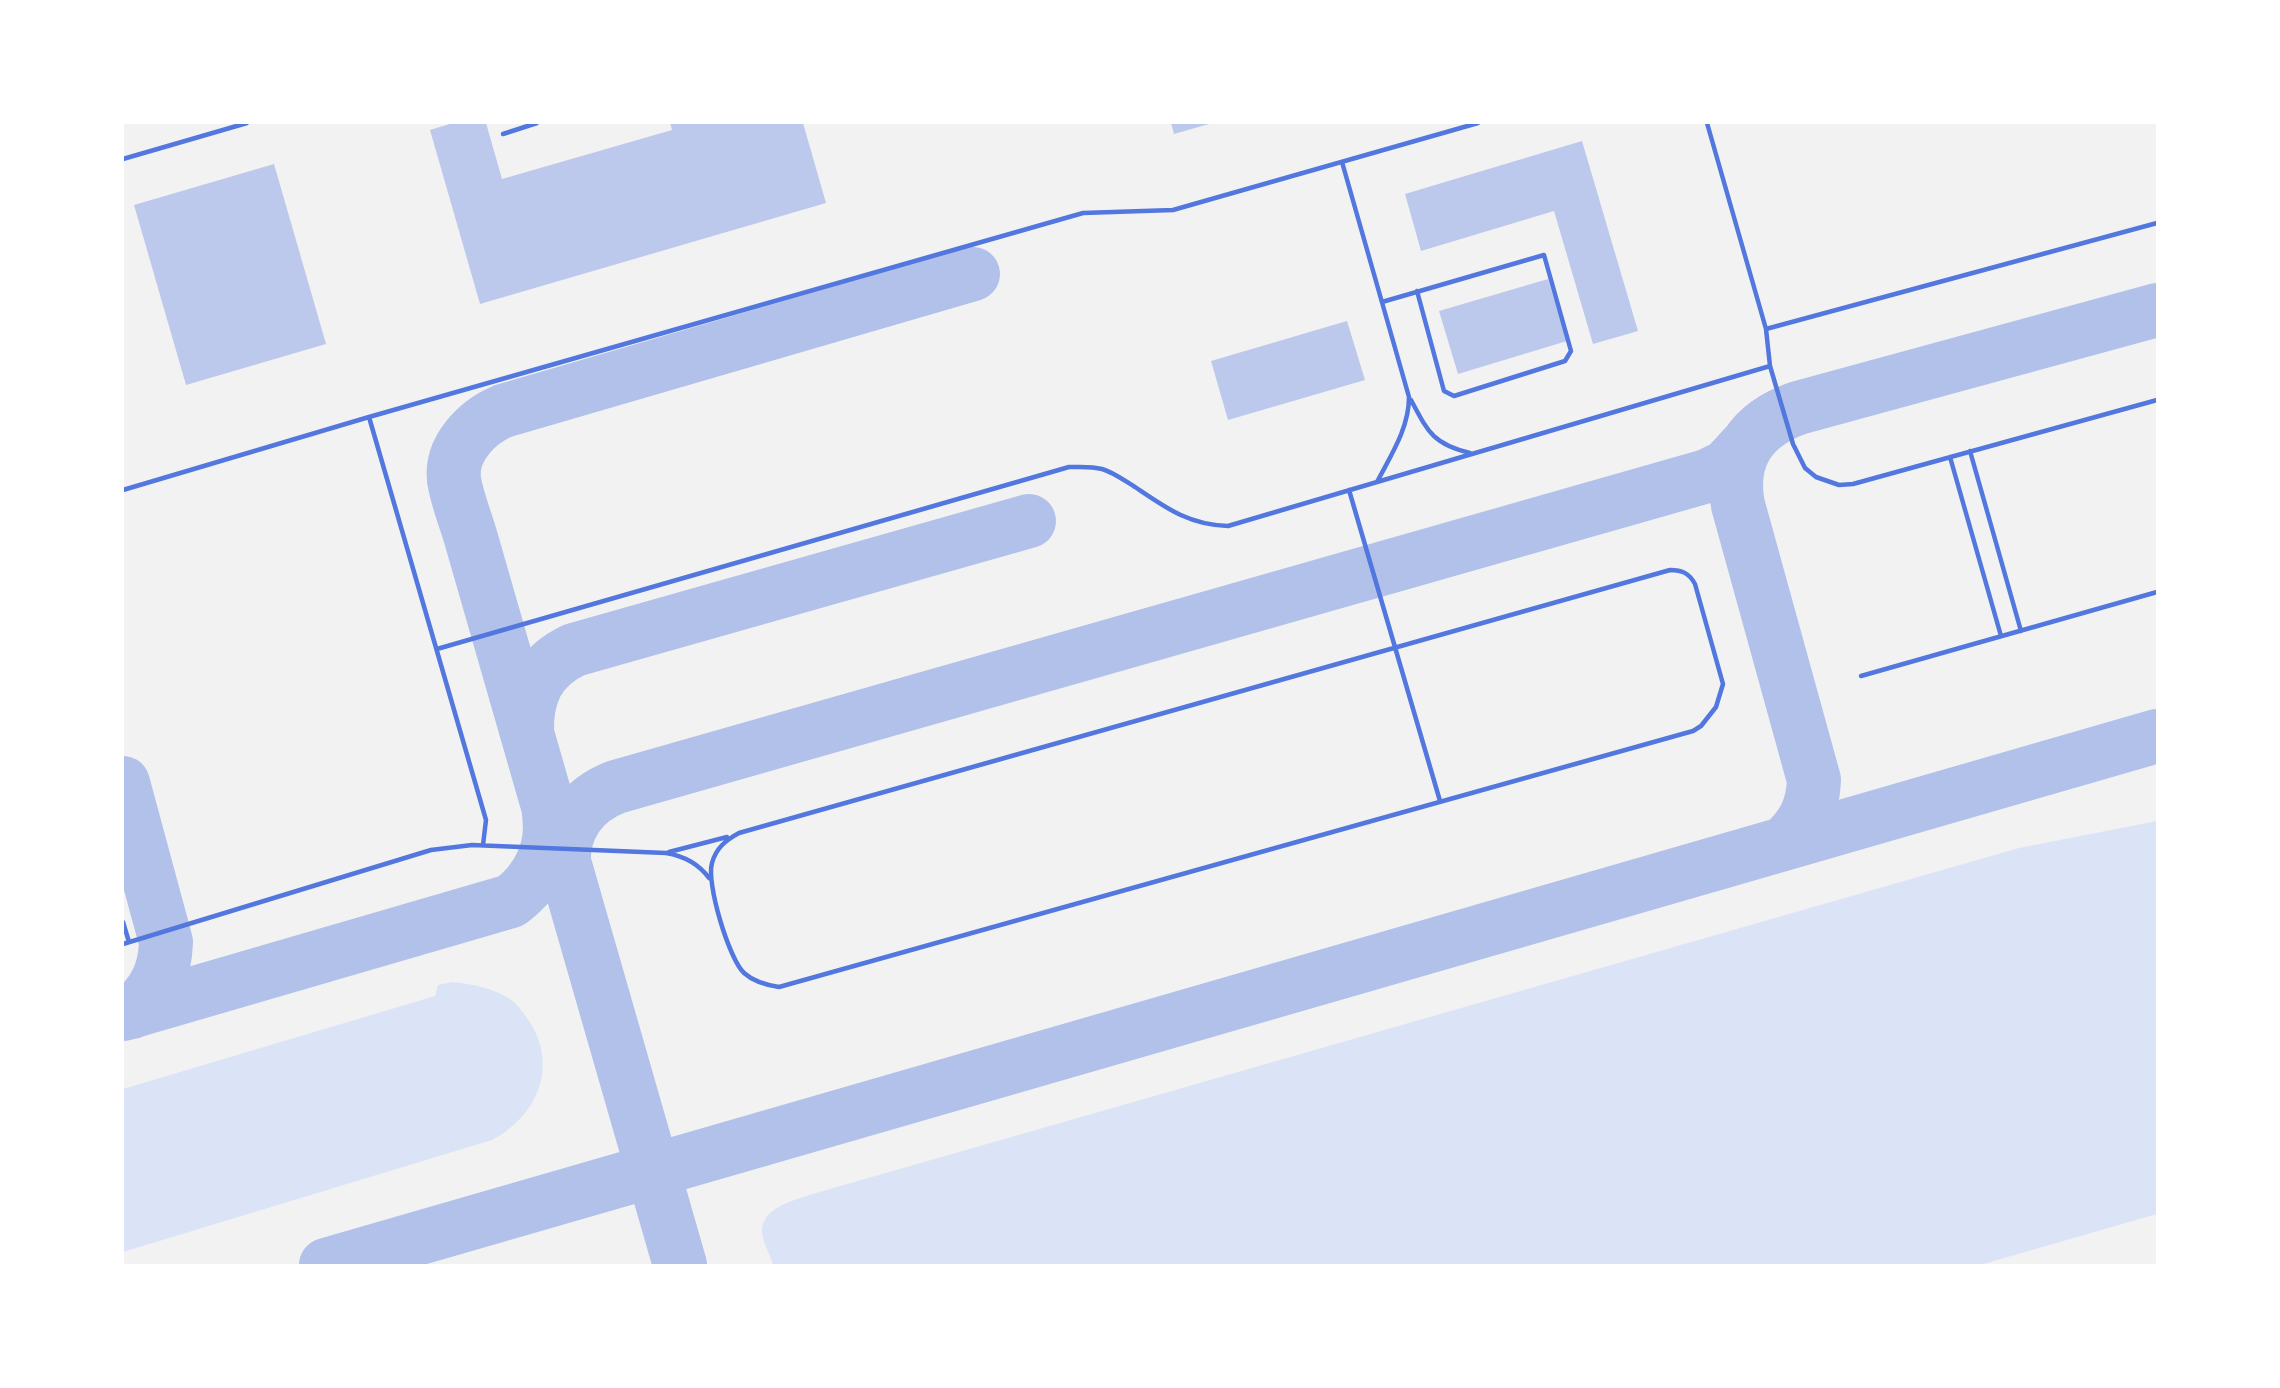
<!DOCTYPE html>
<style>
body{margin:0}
#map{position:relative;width:2280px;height:1388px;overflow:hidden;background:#f2f2f2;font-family:"Varela Round",sans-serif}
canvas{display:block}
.frame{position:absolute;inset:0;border:124px solid #fff;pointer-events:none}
</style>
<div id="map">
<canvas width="2280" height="1388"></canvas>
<div class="frame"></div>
</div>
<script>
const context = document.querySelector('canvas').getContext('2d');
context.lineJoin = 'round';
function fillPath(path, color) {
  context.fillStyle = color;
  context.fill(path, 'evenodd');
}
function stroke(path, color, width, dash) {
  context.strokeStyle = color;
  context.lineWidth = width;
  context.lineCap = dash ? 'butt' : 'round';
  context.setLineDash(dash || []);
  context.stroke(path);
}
fillPath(new Path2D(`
 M2157 821V1214L1980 1265H773C770 1254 761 1240 762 1229 764 1207 793 1201 809 1195L2019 848Z
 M452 982C472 984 493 988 510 999 519 1005 525 1015 531 1024 558 1069 536 1117 492 1140L123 1252V1089L435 996 438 985Z`), '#dbe4f7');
stroke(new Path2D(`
 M527 733C526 695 538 667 574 650L1029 521
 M123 783 166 942C165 972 155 993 132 1012
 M1783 844C1803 827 1813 808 1814 780L1738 505C1729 456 1752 424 1798 408L2157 310
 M564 864C562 828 582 800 616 787L1707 476 1726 467 1749 442
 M123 1014 511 901C539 880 554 848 549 814
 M326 1265 2157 736
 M680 1265 470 535C465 518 457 499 454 480 450 449 477 422 503 411L973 274`), '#b2c1ea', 54);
fillPath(new Path2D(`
 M453 123H486L502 179 672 130 670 123H803L826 203 480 304 430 130Z
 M1171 123H1209V124L1174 134Z
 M1582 141 1638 331 1593 344 1554 211 1421 251 1405 194Z
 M274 164 326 344 186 385 134 205Z
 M1548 279 1567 341 1458 374 1439 311Z
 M1347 321 1365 380 1228 420 1211 361Z`), '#bdc9ec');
stroke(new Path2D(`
 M1707 123 1766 329 1770 366 1793 444 1805 468 1816 477 1839 485 1853 484 2157 400
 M503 134 537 123
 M123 159 247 123
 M1342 162 1409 397C1409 428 1391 455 1377 482
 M1382 302 1544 255 1571 351 1565 361 1454 396 1444 391 1417 291
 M1766 329 2157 223
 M1411 400C1428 432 1433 444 1470 453
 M369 417 486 820 483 845
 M1970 451 2021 631
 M1950 457 2001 636
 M123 490 369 417 1083 213 1173 210 1478 123
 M1349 490 1440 801
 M1670 570C1682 570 1689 573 1695 584L1723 684 1716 707 1701 726 1693 731 779 987C766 985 754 982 744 973 729 959 706 883 712 863 716 848 726 840 739 833Z
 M437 649 1069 467C1080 467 1091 466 1102 469 1113 472 1125 481 1135 487 1166 508 1189 525 1228 526L1770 366
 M1861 676 2157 592
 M669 852 727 837
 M123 922 129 942
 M123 944 431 850 472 845 666 853C684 856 698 863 709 878`), '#5277de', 4.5);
</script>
